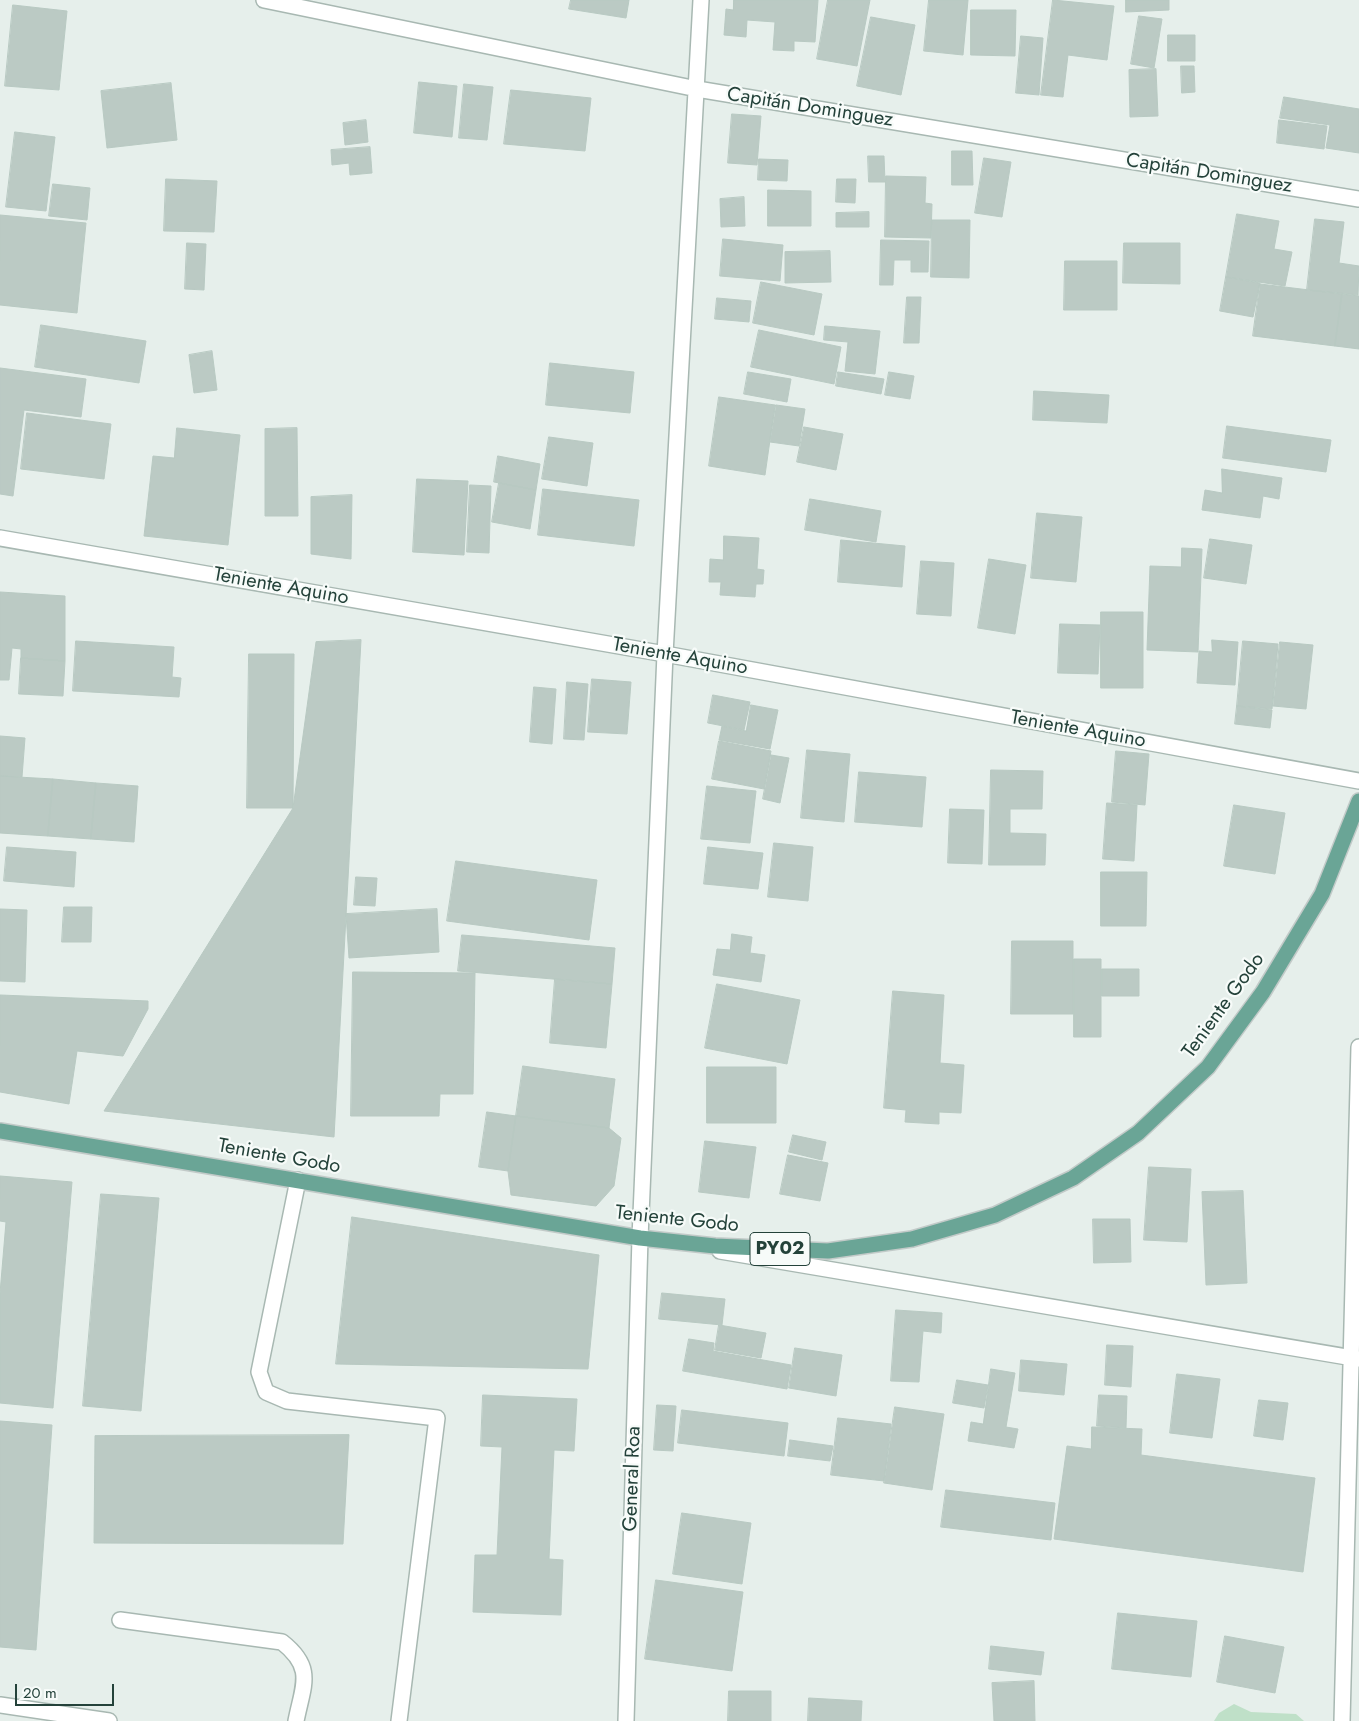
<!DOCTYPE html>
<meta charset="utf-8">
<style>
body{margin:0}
#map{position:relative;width:1359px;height:1721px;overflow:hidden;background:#e6efeb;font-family:Jost,sans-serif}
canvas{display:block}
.scale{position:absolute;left:15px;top:1684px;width:99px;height:22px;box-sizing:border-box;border:2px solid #24423a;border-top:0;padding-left:6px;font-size:15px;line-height:18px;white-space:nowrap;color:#24423a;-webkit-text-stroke:4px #f7fbf9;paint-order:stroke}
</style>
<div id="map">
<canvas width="1359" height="1721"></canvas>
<div class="scale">20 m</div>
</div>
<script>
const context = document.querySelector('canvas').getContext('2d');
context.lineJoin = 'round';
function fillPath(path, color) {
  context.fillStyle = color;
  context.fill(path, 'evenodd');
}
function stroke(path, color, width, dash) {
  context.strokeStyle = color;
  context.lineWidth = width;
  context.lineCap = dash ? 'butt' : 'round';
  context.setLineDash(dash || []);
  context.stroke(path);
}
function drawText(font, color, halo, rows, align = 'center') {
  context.font = font + ' Jost,sans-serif';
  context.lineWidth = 4.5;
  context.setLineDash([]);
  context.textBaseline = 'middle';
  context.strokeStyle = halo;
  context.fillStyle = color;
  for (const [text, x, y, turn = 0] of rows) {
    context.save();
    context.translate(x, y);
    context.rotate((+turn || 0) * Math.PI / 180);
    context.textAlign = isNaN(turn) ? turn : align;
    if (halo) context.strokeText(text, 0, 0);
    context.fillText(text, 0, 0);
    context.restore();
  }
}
fillPath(new Path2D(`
 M1234 1704 1251 1712 1296 1714 1304 1721H1214L1219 1713Z`), '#bfe0c8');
const building = new Path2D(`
 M571 0H629L626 18 569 9Z
 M734 0H818L815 42 794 41V51L773 50 775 22 747 20 746 37 724 35 726 9 733 10Z
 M828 0H870L857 66 817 59Z
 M929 0H968L963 55 924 51Z
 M1053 0 1114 6 1107 60 1068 55 1063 97 1041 95Z
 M1126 0H1169V10L1126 12Z
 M13 5 67 11 59 90 5 86Z
 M971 10H1016L1015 56 971 55Z
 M1139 16 1162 19 1154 68 1131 64Z
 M871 17 915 25 901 95 857 86Z
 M1168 35H1195V61H1168Z
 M1021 36 1043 38 1039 95 1016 93Z
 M1181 66H1194L1195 92 1182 93Z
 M1156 69 1158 116 1130 117 1129 70Z
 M419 82 457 86 452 137 414 133Z
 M171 83 177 140 107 148 101 91Z
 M464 84 493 87 487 140 459 138Z
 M511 90 591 98 585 151 504 144Z
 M1284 97 1359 109V153L1326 148 1330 125 1280 118Z
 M732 114 761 116 757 165 728 163Z
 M366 120 368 142 345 145 343 123Z
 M1279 120 1327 126 1324 149 1277 143Z
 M15 132 55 137 46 211 6 207Z
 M370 147 372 173 350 175 349 163 332 165 331 150Z
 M952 151H972L973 185H952Z
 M868 156H884L885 182H869Z
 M984 158 1011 162 1002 217 975 213Z
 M759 159 788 160 787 181 758 180Z
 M886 176 926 177 925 203 932 204 931 238 885 237Z
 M166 179 217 181 214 232 164 231Z
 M837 179H856L855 203 836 202Z
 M53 184 90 188 87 220 49 216Z
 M768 190 811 191V226H768Z
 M744 197 745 226 721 227 720 199Z
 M869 212V227H836V213Z
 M1237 214 1279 221 1274 249 1292 252 1285 286 1226 277Z
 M0 215 86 223 77 313 0 305Z
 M1315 219 1344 222 1339 263 1359 266 1358 295 1307 290Z
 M932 220H970L969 278 931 277Z
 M723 239 783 245 780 281 720 276Z
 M881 240 929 241 928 272H911V260H894L893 285H880Z
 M187 243 206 244 204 290 185 289Z
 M1124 243H1180V284L1123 283Z
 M830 251 831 282 785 283V252Z
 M1065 261H1117V310H1064Z
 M1226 277 1260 283 1253 317 1220 311Z
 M761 282 822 294 814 335 753 323Z
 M1260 284 1342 294 1335 346 1253 336Z
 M1342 294 1359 296V349L1335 346Z
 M907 297H921L919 343H904Z
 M717 298 751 301 749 322 715 319Z
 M41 325 146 341 139 383 35 367Z
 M825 326 880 331 875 374 845 371 848 342 824 340Z
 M759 330 841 347 834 384 751 367Z
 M212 351 217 390 194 393 189 355Z
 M550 363 634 372 630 413 546 405Z
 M0 368 86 379 81 417 24 410 13 496 0 494Z
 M748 372 791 379 787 402 744 394Z
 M838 372 884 379 881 394 836 386Z
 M889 372 914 376 910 399 885 395Z
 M1034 391 1109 395 1107 423 1033 420Z
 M719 397 775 405 765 475 709 466Z
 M776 405 805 409 799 446 770 442Z
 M27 413 111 424 104 479 21 469Z
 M1227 426 1331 440 1326 472 1223 458Z
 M804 427 843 434 836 470 797 462Z
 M177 428 240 435 228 545 144 536 153 456 174 458Z
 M297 428 298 516H265V429Z
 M549 437 593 443 587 486 542 479Z
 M498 456 540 464 536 490 494 482Z
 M1222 469 1282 478 1279 499 1263 496 1260 518 1202 510 1205 490 1222 493Z
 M417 479 468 481 464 555 413 552Z
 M499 483 536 490 530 529 492 522Z
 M470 485 491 486 489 553 467 552Z
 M543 489 639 500 634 546 538 535Z
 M352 495 351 559 311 554V497Z
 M810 499 881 511 876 542 805 530Z
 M1037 513 1082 517 1076 582 1031 578Z
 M724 536 759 538 757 569 764 570 763 584H756L755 597 720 595 721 582H709L710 559 723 560Z
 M1210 539 1252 545 1246 584 1204 578Z
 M841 540 905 546 902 587 838 582Z
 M1182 548 1202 549 1198 652 1147 650 1150 566 1181 567Z
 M989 559 1026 565 1015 634 978 628Z
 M921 561 954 563 951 616 917 614Z
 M0 592 65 596V661L21 658V649L12 648 9 680H0Z
 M1101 612H1143V688H1101Z
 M1060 624 1100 625 1098 674 1058 673Z
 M361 640 334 1137 104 1111 293 808 316 642Z
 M1212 640 1238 642 1235 685 1197 683 1199 651 1212 652Z
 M76 641 174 647 172 677 181 678 179 697 73 691Z
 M1243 641 1278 644 1272 709 1237 706Z
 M1280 642 1313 645 1306 709 1273 706Z
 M249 654H294L293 808H247Z
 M21 658 65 661 63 696 19 694Z
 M592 679 631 682 627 734 588 732Z
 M567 682 588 684 584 740 564 739Z
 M534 687 556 689 552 744 530 742Z
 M713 695 750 702 744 730 708 723Z
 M751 705 778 710 770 749 719 740 722 726 746 731Z
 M1237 706 1272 710 1270 728 1235 724Z
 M0 736 25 738 22 777 0 776Z
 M719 741 771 751 764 789 712 779Z
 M807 750 850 754 844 822 801 818Z
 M1116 751 1149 754 1145 805 1112 802Z
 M771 755 789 758 780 803 763 799Z
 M991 770 1043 771 1042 809H1010V833L1046 834 1045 865H989Z
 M859 772 926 777 922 827 855 822Z
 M0 776 53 779 48 836 0 833Z
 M53 779 96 783 91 839 48 836Z
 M96 783 138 786 134 842 91 839Z
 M707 786 756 791 750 843 701 839Z
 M1107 803 1137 805 1134 861 1103 859Z
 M1234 805 1285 813 1275 874 1224 866Z
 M950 809 984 810 982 864 948 863Z
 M774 843 813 847 808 901 768 897Z
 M7 847 76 852 74 887 4 881Z
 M708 847 763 853 758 889 704 884Z
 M456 861 597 880 589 940 447 921Z
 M1101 872H1147L1146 926H1101Z
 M356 877 377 878 375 906 354 905Z
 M64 907H92L91 942H62Z
 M0 909 27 910 25 982 0 981Z
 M437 909 439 952 349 958 346 914Z
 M732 934 752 937 750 953 765 955 761 982 713 975 717 949 730 950Z
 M462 935 615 948 612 984 458 971Z
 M1012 941H1073V1014H1011Z
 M1074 959H1101V1037H1074Z
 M1102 969H1139V996H1102Z
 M353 972 475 973 473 1094H440L439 1116H351Z
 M555 979 612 984 606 1048 550 1043Z
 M717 984 800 1000 787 1064 705 1048Z
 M893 991 944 995 940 1063 964 1065 961 1113 939 1112V1124L905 1122 906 1110 884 1108Z
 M0 995 148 1001V1009L123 1056 77 1051 69 1104 0 1092Z
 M523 1066 615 1079 609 1128 516 1116Z
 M707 1067H776V1123H707Z
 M487 1112 516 1116 508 1171 479 1167Z
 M516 1116 609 1128 621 1138 614 1186 596 1206 511 1195 508 1171Z
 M793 1135 826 1142 822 1160 789 1152Z
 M705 1141 756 1147 749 1198 699 1192Z
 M788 1155 828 1163 820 1201 780 1194Z
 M1149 1167 1191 1169 1187 1242 1144 1240Z
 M0 1176 72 1182 53 1408 0 1403V1293L6 1222 0 1221Z
 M1243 1191 1247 1283 1206 1285 1202 1192Z
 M101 1194 159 1198 141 1411 83 1406Z
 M352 1217 599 1255 588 1369 336 1364Z
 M1093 1219H1130L1131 1262 1094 1263Z
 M662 1293 725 1299 722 1325 659 1319Z
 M896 1310 942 1313 941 1333 923 1331 919 1382 891 1381Z
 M719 1325 766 1333 761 1358 715 1350Z
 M689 1339 714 1343 713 1351 791 1365 787 1389 683 1371Z
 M1107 1345 1133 1346 1131 1387 1105 1385Z
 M795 1348 842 1355 836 1396 789 1388Z
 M1021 1360 1067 1364 1064 1395 1019 1391Z
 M991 1369 1015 1373 1006 1427 1018 1429 1014 1448 968 1441 971 1422 983 1424Z
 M1177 1374 1220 1379 1212 1438 1170 1433Z
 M957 1380 988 1385 984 1408 953 1403Z
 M483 1395 577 1399 574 1451 554 1450 549 1559 563 1560 561 1615 473 1612 475 1555H497L502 1447 481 1446Z
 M1099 1395 1127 1396 1126 1428 1097 1426Z
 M1259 1400 1288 1403 1283 1440 1254 1436Z
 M657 1405 676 1406 673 1451 654 1450Z
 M895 1407 944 1414 932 1490 884 1483Z
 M682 1410 788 1423 784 1456 678 1443Z
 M838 1418 891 1424 884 1481 831 1475Z
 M0 1421 52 1425 36 1650 0 1647Z
 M1092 1427 1142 1429 1141 1455 1315 1478 1303 1572 1054 1539 1067 1446 1091 1449Z
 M349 1435 343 1544 94 1543 95 1436Z
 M790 1440 833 1446 830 1461 788 1456Z
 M946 1490 1055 1503 1051 1540 941 1527Z
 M682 1513 751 1523 742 1584 673 1574Z
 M656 1580 743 1592 732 1671 645 1659Z
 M1118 1613 1197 1621 1191 1677 1112 1669Z
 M1225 1636 1284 1647 1275 1693 1217 1682Z
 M991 1646 1044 1652 1041 1675 989 1669Z
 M1034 1681 1035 1721H994L992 1683Z
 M729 1691H771V1721H728Z
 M809 1698 862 1701 861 1721H808Z`);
fillPath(building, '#bbcac4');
stroke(building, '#b8c9c2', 1);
const minor = new Path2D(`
 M264 0 697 89 1359 199
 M0 538 665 654 1359 781
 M298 1180 259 1372 266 1392 287 1401 437 1418 399 1721
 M720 1251 1359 1359
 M120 1620 282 1642C315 1668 303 1685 296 1721
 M0 1705 109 1721
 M626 1721 640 1238 665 654 701 0
 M1342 1721 1359 1047`);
const major = new Path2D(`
 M0 1131 640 1238 715 1246 828 1251 912 1239 995 1215 1073 1178 1138 1133 1208 1067 1263 992 1322 894 1359 801`);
stroke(minor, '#a8b8b2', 18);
stroke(major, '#c2cac8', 18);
stroke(minor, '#fff', 15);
stroke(major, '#6aa596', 15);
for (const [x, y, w] of [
 [780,1249,60]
]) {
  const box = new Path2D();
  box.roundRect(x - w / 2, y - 16.5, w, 33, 4);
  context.fillStyle = '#f7fbf9';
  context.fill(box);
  stroke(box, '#24423a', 1);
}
drawText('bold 19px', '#24423a', null, [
 ["PY02",780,1249]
]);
drawText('20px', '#24423a', '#f7fbf9', [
 ["Capitán Dominguez",810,108,9],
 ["Capitán Dominguez",1209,174,9],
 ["Teniente Aquino",281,587,10],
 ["Teniente Aquino",680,657,10],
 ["Teniente Aquino",1078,730,10],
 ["Teniente Godo",1224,1006,-54],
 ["Teniente Godo",279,1157,10],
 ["Teniente Godo",677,1220,6],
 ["General Roa",633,1479,-88]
]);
</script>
